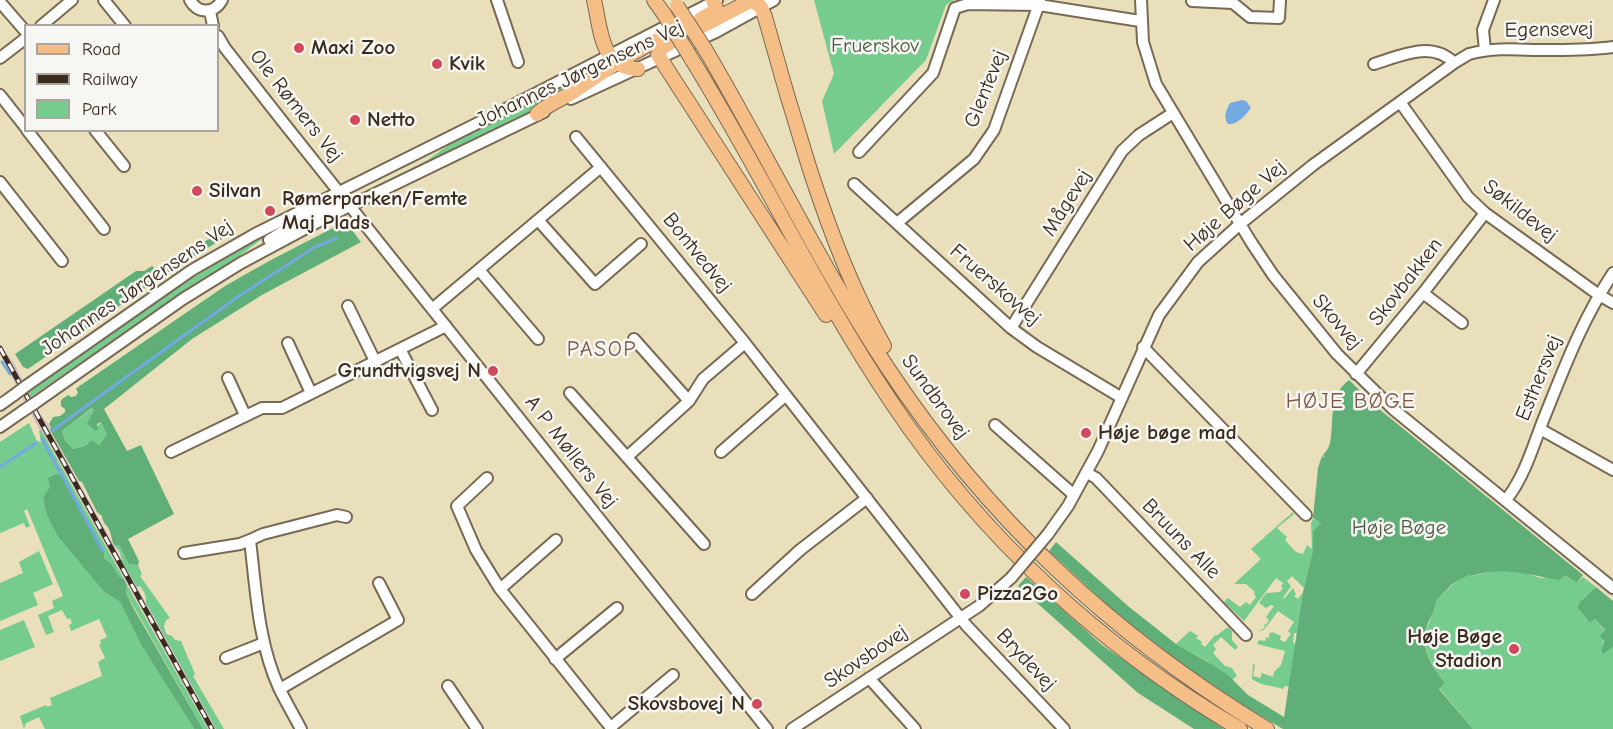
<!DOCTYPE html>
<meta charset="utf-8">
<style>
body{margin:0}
#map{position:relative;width:1613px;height:729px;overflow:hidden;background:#eadfbb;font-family:"Comic Neue",sans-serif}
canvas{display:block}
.legend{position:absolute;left:24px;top:24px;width:195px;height:108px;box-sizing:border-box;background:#f6f6f2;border:2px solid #aba49d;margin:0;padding:8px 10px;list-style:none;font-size:18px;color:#3b2a1e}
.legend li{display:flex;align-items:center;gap:12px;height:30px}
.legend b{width:30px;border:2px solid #aba49d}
</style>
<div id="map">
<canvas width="1613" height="729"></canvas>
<ul class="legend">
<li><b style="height:8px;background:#f6be87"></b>Road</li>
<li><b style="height:8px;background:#3b2a1e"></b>Railway</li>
<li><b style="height:16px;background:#76cb8e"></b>Park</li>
</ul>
</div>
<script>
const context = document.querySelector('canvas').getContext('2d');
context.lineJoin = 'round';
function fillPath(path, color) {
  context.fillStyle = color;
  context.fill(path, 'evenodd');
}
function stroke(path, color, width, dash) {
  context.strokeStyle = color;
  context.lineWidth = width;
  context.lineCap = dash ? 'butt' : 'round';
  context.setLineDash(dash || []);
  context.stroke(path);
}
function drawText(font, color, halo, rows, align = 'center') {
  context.font = font + ' "Comic Neue",sans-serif';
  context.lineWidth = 5;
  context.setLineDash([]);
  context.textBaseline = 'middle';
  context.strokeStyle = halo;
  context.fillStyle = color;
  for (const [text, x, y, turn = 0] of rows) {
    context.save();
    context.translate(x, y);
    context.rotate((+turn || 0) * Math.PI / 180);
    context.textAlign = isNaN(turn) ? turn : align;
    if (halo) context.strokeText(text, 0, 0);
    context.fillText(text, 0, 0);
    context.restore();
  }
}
fillPath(new Path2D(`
 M7 354 14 363 41 415 51 427 50 430 53 436 216 729H208L206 725 51 447 40 431 1 357Z`), '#d2bfc1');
fillPath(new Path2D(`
 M814 0H954L946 5 926 60 834 154 822 101 834 74Z
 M600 65 602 69 535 109 368 192 367 190 426 161 453 142Z
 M321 205 262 239 238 257 179 294 31 397 28 392 179 286 262 236Z
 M93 408 94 410 88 421 94 430 101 422 107 432V434L99 445 88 443 85 446 73 449 65 440 62 431Z
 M29 423 37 441 41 442 39 431 41 430 124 579 119 578 109 563 104 558V553L65 480 51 477 50 486 43 499 55 531 104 592 120 602 141 645 194 729H45L39 717 26 723 24 729 20 716 46 705 47 707 52 705 50 698 102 676 98 662 105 658 99 645 101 644 100 640 107 637 99 619 71 631 69 625 72 623 70 618 67 619 62 610 48 616 54 632 46 635 38 615 54 608 52 601 63 596 27 509 24 511 30 526 26 528 24 523 0 533V442Z
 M1293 512 1294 514 1277 528 1287 537 1285 540 1296 552 1303 554 1307 545 1312 549 1311 523 1313 519 1321 522 1304 588 1292 576 1287 581 1291 586 1283 598 1284 599 1293 588 1296 594 1294 596 1298 599 1303 592 1297 633H1294L1293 643 1296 644 1290 687 1285 686 1283 689C1272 685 1261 686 1252 679L1253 664 1255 665 1253 676 1260 678 1262 673 1273 677 1274 672 1281 665 1285 651 1257 644 1259 640 1265 641 1266 637 1269 638V634L1272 632 1281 636 1280 640 1285 642 1291 634 1288 631 1294 622 1278 611 1264 630 1258 631 1265 628 1264 624 1266 625 1269 620 1266 617 1274 606 1271 605 1266 608 1259 603 1266 593 1280 592 1283 588 1281 586 1283 583 1276 578 1244 621 1224 602 1228 598 1240 607 1246 602 1250 605 1256 597 1254 594 1255 592 1246 584H1234L1261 559 1251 549Z
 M114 545H119L131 564 138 565 142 574 140 576 170 618 166 620 164 626 166 634 172 636 175 640 181 641 195 674 193 676 224 729H216L146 603C147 597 144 591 140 586L137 587 122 562 120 552Z
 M39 551 53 584 33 593 38 605 0 621V583L23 573 19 562Z
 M1494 571 1521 572 1541 578 1565 575 1577 583 1583 577 1596 587 1580 602 1577 607 1590 623 1595 619 1605 631 1601 653 1613 647V729H1473L1439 688 1445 683C1430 663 1419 645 1430 620 1432 613 1436 609 1436 601L1453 584 1470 573 1472 576Z
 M127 585 208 729H203L126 593Z
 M24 620 35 647 0 661V630Z
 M1228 627 1232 631V640L1238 647 1235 650 1221 637 1213 645 1216 649 1213 653 1225 666 1232 668 1237 676 1232 680 1207 661 1176 644 1190 631 1198 636 1196 638 1202 642 1201 644 1205 647 1215 635 1216 636Z`), '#76cb8e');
fillPath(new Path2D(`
 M340 226 352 230 361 242 262 295 192 339 104 409 127 451 141 445 174 514 128 539 139 561 138 565 129 564 119 545H114C111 539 112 537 110 532 108 525 103 525 102 516L97 512 82 482 79 481 50 430 51 427 49 424 53 417 60 416 65 412V409L61 406V400L68 395 71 397 76 396 78 392 76 389 78 387 225 286 269 261 333 228ZM92 408 94 410 87 423 95 431 98 430 97 424 101 422 107 434 99 445 92 440 85 446 73 449 65 440 62 431Z
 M218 234 222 239 161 277 28 369 23 367 15 354 136 271H144L152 266 155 269Z
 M1349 380 1379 409 1583 575 1577 583 1565 575 1559 580C1529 575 1502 566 1471 576L1470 574 1452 584 1436 601C1436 609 1431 616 1428 623 1419 647 1431 665 1445 683L1439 689 1473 729H1283L1246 707 1186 667 1116 613 1049 551 1056 542 1128 606 1176 644 1213 665 1229 676 1248 695 1284 717 1303 592 1313 551V532L1321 523 1313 518 1318 468 1322 456 1325 458 1323 455C1326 451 1329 448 1330 443 1335 419 1327 397 1349 380Z
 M57 474 63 477 68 484 104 553V558L112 565 119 577 124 579 127 585 126 593 134 609 203 729H194L141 645 120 602 104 592 57 535 47 515 43 498 50 486 48 478Z
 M1026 577 1102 645 1224 729H1194L1138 693 1018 586Z
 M1596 587 1613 601V647L1603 654 1601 651 1604 641 1600 636 1605 630 1595 619 1590 623 1577 607 1580 602Z`), '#60af79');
fillPath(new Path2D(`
 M1242 100 1246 101 1251 108C1245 116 1237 125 1228 124 1223 116 1226 111 1230 103Z`), '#72a9e1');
stroke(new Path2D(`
 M2 362 10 374
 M53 430 236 298 315 247 337 238
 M42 439 103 551
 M0 467 36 443`), '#72a9e1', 3);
const minor = new Path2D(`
 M104 0 125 26
 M190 0C198 14 214 14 222 0
 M497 0 518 62
 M1141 0 1143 42 1156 84 1251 242 1273 275 1337 354 1393 409 1613 588
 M1192 1 1233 3 1250 17 1279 18 1280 0
 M0 2 26 32
 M210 11 213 26
 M41 26 72 0
 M218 36 225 48 283 122 767 729
 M1485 50 1483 30 1494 0
 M0 58 26 38
 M1374 64C1400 56 1432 40 1454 63
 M0 95 26 128
 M571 99 714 33 774 0
 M1400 102 1468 197 1485 213 1599 295 1613 303
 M27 130 104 229
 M95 130 124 166
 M576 137 745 343 966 625 1064 729
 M859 152 933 73 955 8 968 4 1039 5 1140 21
 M0 182 62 261
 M854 184 1011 328 1037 347 1122 398
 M538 220 595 284 641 244
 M897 223 974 159 994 130 1040 1
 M269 240 282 232 345 199
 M480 271 538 339
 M1423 293 1462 323
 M348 306 375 361
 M432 309 601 167
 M1011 328 1122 151 1139 135 1173 113
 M634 339 689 401
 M288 343 311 393
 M1143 347 1306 515
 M400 349 432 410
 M1356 374 1423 293 1485 213
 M228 378 245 415
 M26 386 192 270 255 234 492 116 717 0
 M570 393 704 544
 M35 403 183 299 241 263 323 219 544 112
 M0 405 14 395
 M995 425 1074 495
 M0 427 23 411
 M1540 429 1613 470
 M171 452 262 408H282L446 326
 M721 452 785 396
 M628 456 689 401 703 379 745 343
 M1087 473 1096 478 1246 635
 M487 478 457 506 476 550 500 589 612 729
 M1506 500C1525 476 1533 446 1544 418 1565 366 1582 320 1613 273
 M1048 534 1068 506 1098 451 1159 315 1198 262 1240 224 1313 165 1454 63 1469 54C1490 48 1512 49 1534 50 1561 50 1586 51 1613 47
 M184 553 240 544 250 540
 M500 589 556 540
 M752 594 800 550 867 498
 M226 658 264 643
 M555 659 617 608
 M869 678 915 729
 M448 686 477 729
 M280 689 398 620 379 583
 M611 727 673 675
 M301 729C294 716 286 702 279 688 258 642 256 590 250 540L263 534 337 515 346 517
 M792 729 979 606 1011 578`);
const major = new Path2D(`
 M594 0C601 29 600 68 638 69
 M654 0 664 14
 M752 0 761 7 765 17C779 68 794 119 810 170 830 231 852 290 884 346
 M752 0 662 47 658 55 826 315
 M701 19 712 13 716 8 713 0
 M705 49C767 154 820 265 887 367 987 518 1112 635 1267 729
 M691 58C761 171 817 292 892 403 981 536 1102 648 1240 729
 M537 114C548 104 560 100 573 92 604 71 635 50 670 34`);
stroke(minor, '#786955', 14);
stroke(major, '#786955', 16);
stroke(minor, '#fff', 10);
stroke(major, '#f6be87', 14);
const rail = new Path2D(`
 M0 348 212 729`);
stroke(rail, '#3b2a1e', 5);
stroke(rail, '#f6f6f2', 3, [9]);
const minorBridge = new Path2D(`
 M14 395 26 386
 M23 411 35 403
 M1011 578 1048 534`);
const majorBridge = new Path2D(`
 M677 6 705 49
 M664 14 691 58`);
stroke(minorBridge, '#786955', 14, []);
stroke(majorBridge, '#786955', 16, []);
stroke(minorBridge, '#fff', 10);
stroke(majorBridge, '#f6be87', 14);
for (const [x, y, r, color] of [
 [299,48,6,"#d1495b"],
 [437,64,6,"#d1495b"],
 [355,120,6,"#d1495b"],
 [197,191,6,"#d1495b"],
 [270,211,6,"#d1495b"],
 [493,371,6,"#d1495b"],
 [1086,433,6,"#d1495b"],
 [965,594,6,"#d1495b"],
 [1514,649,6,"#d1495b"],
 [757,704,6,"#d1495b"]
]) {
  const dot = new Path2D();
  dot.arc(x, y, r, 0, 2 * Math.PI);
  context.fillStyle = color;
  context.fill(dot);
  stroke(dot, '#f6f6f2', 2);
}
drawText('21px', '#3b2a1e', '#f6f6f2', [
 ["Egensevej",1549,30,-1],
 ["Johannes Jørgensens Vej",580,74,-25],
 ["Glentevej",986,89,-68],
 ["Ole Rømers Vej",296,106,52],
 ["Mågevej",1067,203,-58],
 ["Høje Bøge Vej",1235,206,-41],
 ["Søkildevej",1520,211,38],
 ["Bontvedvej",697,253,51],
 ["Skovbakken",1406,282,-52],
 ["Fruerskovvej",995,285,41],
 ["Johannes Jørgensens Vej",137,288,-34],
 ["Skovvej",1337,322,50],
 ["Esthersvej",1539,378,-68],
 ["Sundbrovej",935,397,54],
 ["A P Møllers Vej",571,452,52],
 ["Bruuns Alle",1181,539,46],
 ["Skovsbovej",866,657,-34],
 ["Brydevej",1026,660,47]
]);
drawText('21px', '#4d5a40', '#f6f6f2', [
 ["Fruerskov",875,46],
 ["Høje Bøge",1399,528]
]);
drawText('bold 21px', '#3b2a1e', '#f6f6f2', [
 ["Maxi Zoo",311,48],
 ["Kvik",449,64],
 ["Netto",367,120],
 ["Silvan",209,191],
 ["Rømerparken/Femte",282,199],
 ["Maj Plads",282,223],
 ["Grundtvigsvej N",481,371,"right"],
 ["Høje bøge mad",1098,433],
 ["Pizza2Go",977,594],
 ["Høje Bøge",1502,637,"right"],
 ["Stadion",1502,661,"right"],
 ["Skovsbovej N",745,704,"right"]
], 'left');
context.letterSpacing = '1.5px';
drawText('22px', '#7f5643', '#f6f6f2', [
 ["PASOP",602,350],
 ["HØJE BØGE",1351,402]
]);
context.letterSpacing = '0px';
</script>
